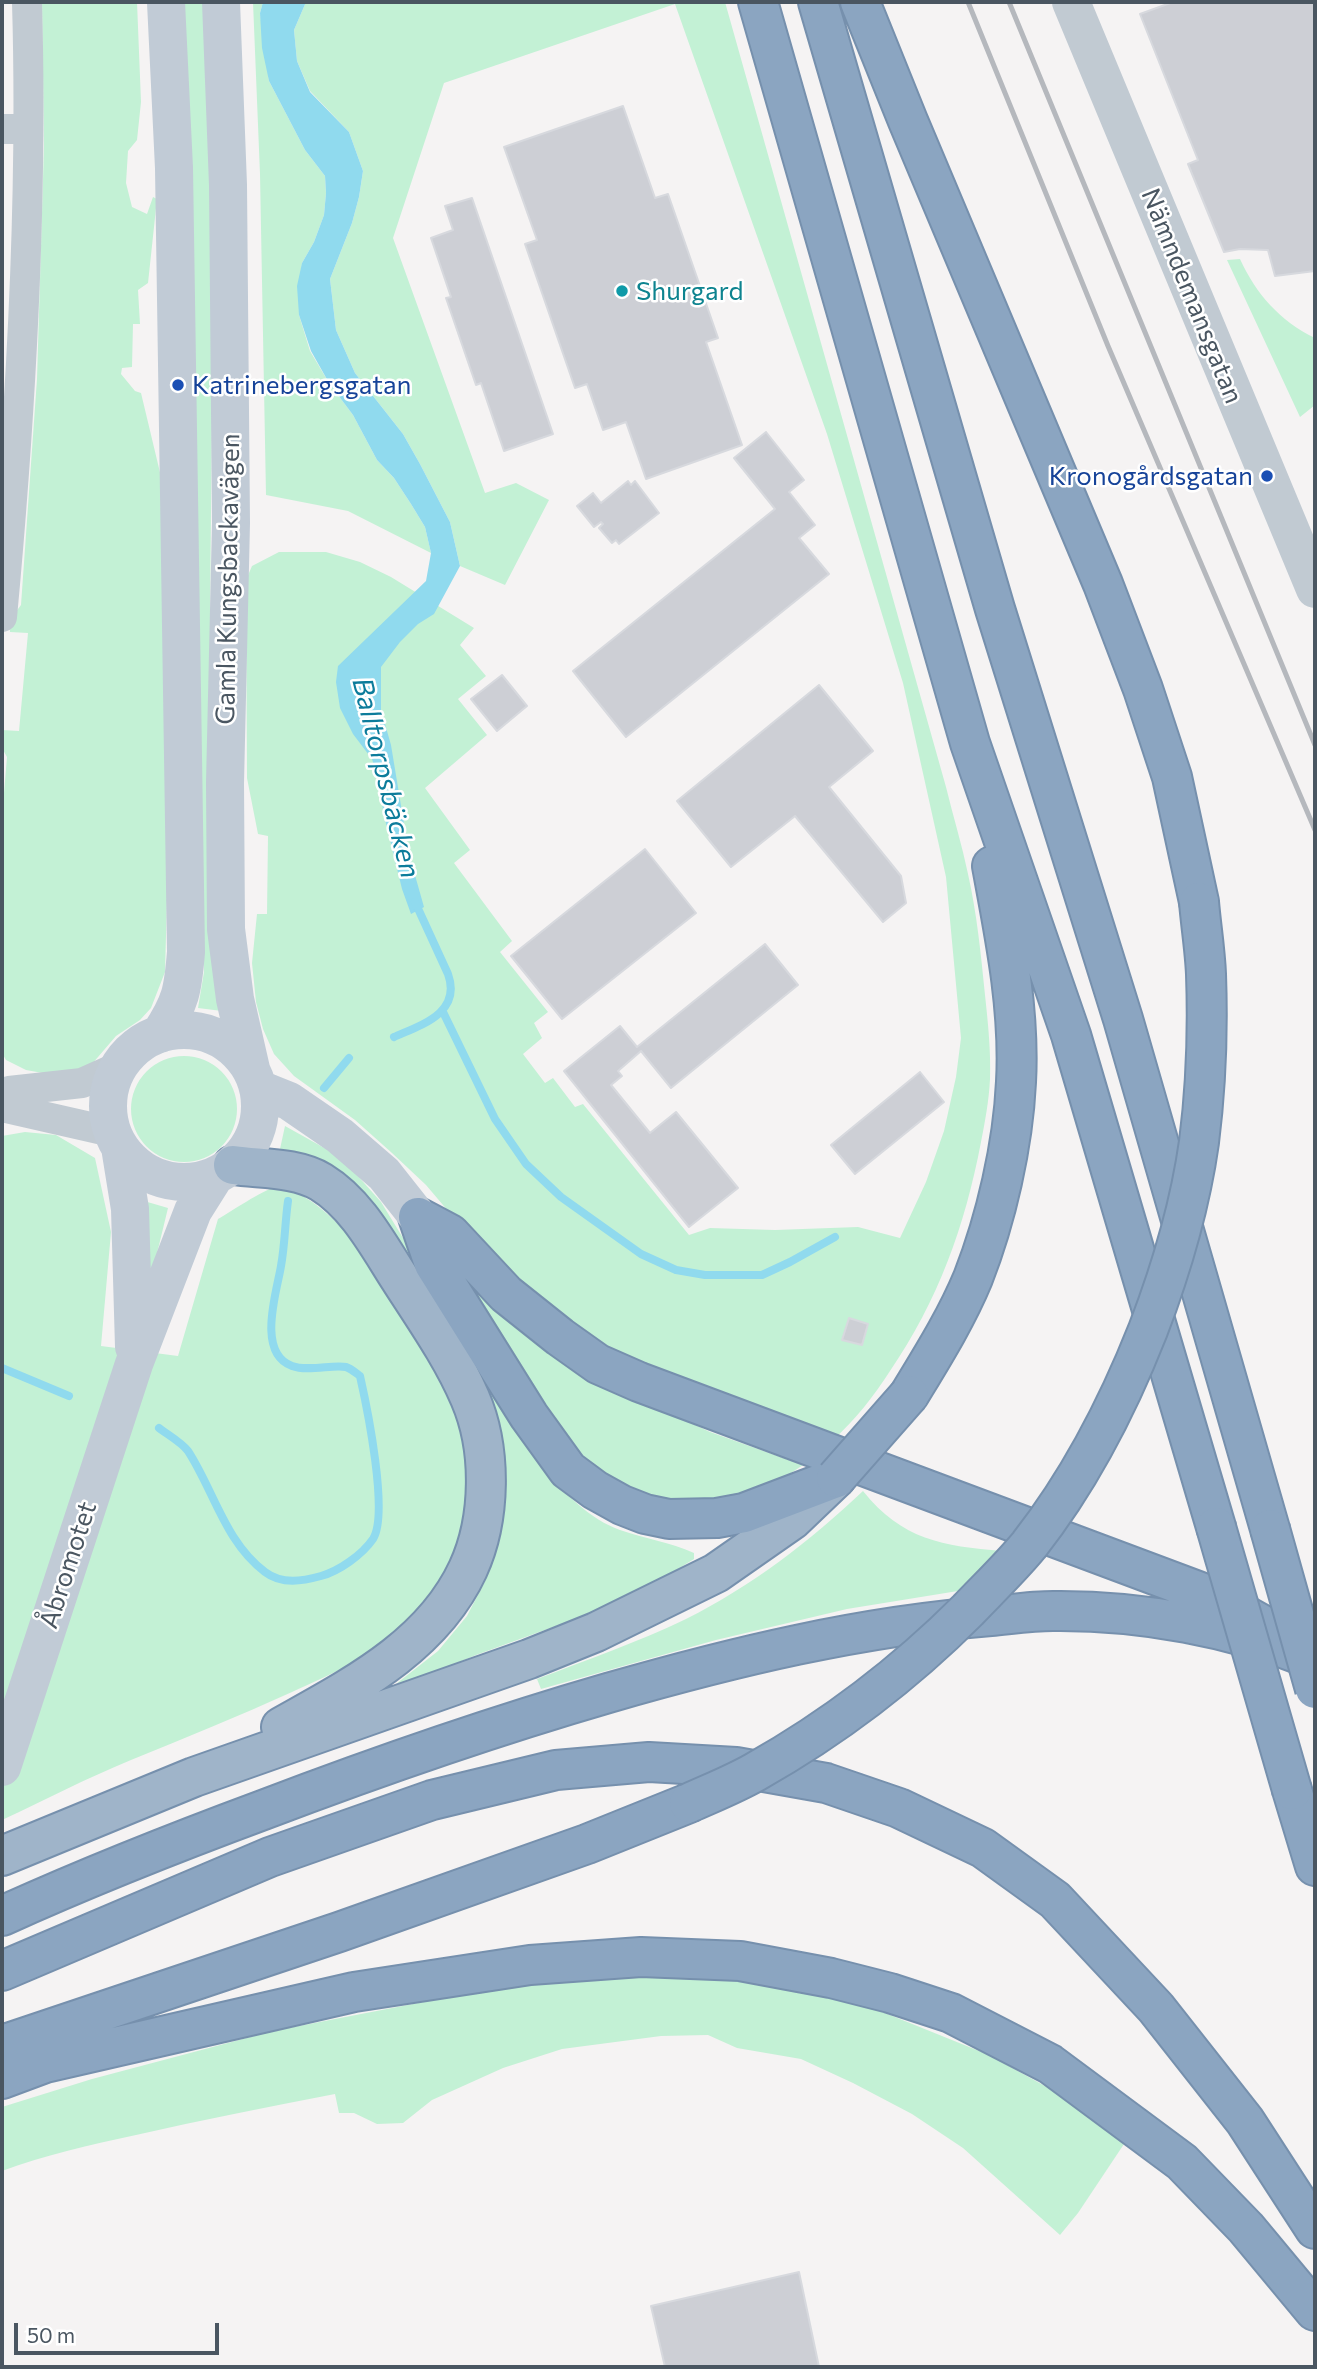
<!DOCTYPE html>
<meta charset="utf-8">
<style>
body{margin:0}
#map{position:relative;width:1317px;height:2369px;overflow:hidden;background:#f5f3f3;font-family:Commissioner,sans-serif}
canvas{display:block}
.frame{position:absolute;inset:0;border:4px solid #4a5661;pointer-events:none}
.scale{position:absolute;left:14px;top:2323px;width:205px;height:32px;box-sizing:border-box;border:4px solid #4a5661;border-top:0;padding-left:9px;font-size:21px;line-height:24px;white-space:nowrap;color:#4a5661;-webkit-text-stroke:5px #fff;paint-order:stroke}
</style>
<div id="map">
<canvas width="1317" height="2369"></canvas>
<div class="frame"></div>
<div class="scale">50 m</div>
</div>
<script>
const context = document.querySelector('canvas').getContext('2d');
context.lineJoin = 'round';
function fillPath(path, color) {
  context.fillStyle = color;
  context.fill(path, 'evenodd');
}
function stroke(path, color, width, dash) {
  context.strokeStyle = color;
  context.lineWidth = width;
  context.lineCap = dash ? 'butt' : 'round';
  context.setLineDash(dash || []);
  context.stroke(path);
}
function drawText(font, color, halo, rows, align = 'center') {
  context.font = font + ' Commissioner,sans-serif';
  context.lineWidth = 5;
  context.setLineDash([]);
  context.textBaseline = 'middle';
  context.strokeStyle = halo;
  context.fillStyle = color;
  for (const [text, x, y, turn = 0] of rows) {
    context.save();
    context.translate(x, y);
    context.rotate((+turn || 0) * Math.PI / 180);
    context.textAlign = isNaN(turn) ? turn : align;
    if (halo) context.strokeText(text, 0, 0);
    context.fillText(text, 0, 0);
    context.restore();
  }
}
fillPath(new Path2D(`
 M42 2H137L141 102 137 140 128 151 126 183 132 207 147 214 153 197 157 199 148 283 138 290 140 324H133L132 367 122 368 121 374 135 391 141 393 163 485 168 863 165 972 151 1008 140 1020 116 1036 92 1064 77 1071 54 1075 26 1070 6 1060 2 1053V817L7 757 2 748V730L19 731 28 633 10 632 9 621 21 605 37 379 44 146Z
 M182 2H204L212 166V403L210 619 222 1011 198 1008 204 972Z
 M253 2H263L260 13 269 81 305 150 325 176 326 193 324 215 314 242 302 263 299 315 310 351 329 383 353 415 377 460 394 478 411 504 425 527 431 553 348 511 266 495 260 174Z
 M306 2H725L946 787C953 816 962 845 968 874 977 914 981 955 985 995 988 1023 991 1051 990 1079 989 1100 985 1122 981 1142 965 1226 938 1301 890 1371 874 1396 855 1420 833 1440L658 1379 551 1314 471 1238 426 1185 392 1153 355 1120 294 1076 274 1054 263 1029 256 1002 252 963 257 914H267L268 836 258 834 247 778 246 580 252 566 279 552H326L360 562 391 577 474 628 460 645 486 676 458 699 487 735 425 788 470 850 454 863 512 941 500 952 548 1012 534 1023 542 1038 523 1054 545 1083 553 1078 575 1107 583 1104 689 1235 710 1228 775 1230 858 1227 900 1238 926 1182 944 1131 956 1077 961 1038 946 877 903 683 827 434 675 4 444 83 393 238 485 493 516 483 549 500 505 585 460 566 450 522 420 464 403 434 355 373 336 330 330 279 352 223 359 197 363 171 349 132 310 91 297 61 294 30Z
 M1240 259C1256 294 1280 321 1315 338V405L1300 417 1227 260Z
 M131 1109a53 53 0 1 1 106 0a53 53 0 1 1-106 0Z
 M285 1126 328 1150 357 1175 381 1202 547 1473C568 1496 590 1519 620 1530 645 1539 670 1542 694 1553V1559L644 1590 589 1614 476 1655 433 1673 396 1684 438 1651 467 1616 485 1581 500 1531 503 1483 401 1255 274 1160 280 1149Z
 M25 1132 56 1135 95 1158 111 1232 101 1346 178 1356 218 1219C229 1213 264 1189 274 1188 297 1186 326 1211 341 1227 367 1256 391 1299 411 1333 426 1356 443 1380 453 1406 461 1424 466 1443 468 1462 474 1519 451 1576 414 1618 384 1651 332 1674 292 1692 239 1716 185 1738 131 1760 87 1778 45 1800 2 1820V1136Z
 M144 1201 168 1208 143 1311Z
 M457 1262 670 1413 710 1432 803 1465 782 1479 723 1502 650 1501 586 1463 568 1442 482 1311Z
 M863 1491C902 1540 943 1546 1002 1551L964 1590 847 1609 716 1640 541 1689 537 1679C587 1660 638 1642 686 1619 752 1586 810 1541 863 1491Z
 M659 1974 754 1979 843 1996 989 2055 1052 2090 1126 2141 1078 2213 1060 2235 963 2148 912 2114 853 2083 801 2059 737 2048 708 2035 661 2036 562 2049 503 2068 432 2100 403 2123 377 2124 354 2113H339L335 2094C268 2107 202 2120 136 2135 90 2145 45 2155 2 2171V2107L92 2079 273 2031 506 1986Z`), '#c3f1d5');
fillPath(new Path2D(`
 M263 2H306L294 30 297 61 310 92 349 132 363 171 359 197 352 223 330 279 336 330 355 373 403 434 420 464 450 522 460 566 434 614 418 624 400 642 381 667V710L391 745 409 854 424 907 411 914 402 889 383 811 381 788 372 759 353 734 340 708 336 682 338 666 426 581 431 553 425 527 411 504 394 478 377 460 353 415 329 383 311 351 299 315 297 286 302 263 314 242 324 215 326 193 325 176 305 150 269 81 262 48 260 13Z`), '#90daee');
stroke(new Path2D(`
 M443 1012 495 1119 526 1164 561 1197 641 1254 676 1270 705 1275H762L790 1262 835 1237
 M394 1037C421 1025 462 1013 448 974L415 902
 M324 1088 349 1058
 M2 1368 69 1396
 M159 1428C168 1435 181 1442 188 1451 214 1491 225 1542 265 1572 282 1585 303 1581 321 1576 339 1571 362 1555 373 1539 389 1514 367 1407 360 1376 356 1373 350 1368 346 1367 334 1364 308 1372 292 1366 256 1353 277 1291 281 1266 285 1244 285 1222 288 1201`), '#90daee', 8);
const building = new Path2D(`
 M1173 2H1315V271L1275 276 1268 250 1240 249 1224 252 1188 164 1198 160 1140 14Z
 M623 106 655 198 668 194 718 338 706 342 742 445 646 479 626 422 603 430 587 384 575 388 525 244 537 240 504 147Z
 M472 198 553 434 504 451 481 383 476 385 446 298 451 297 431 238 453 230 445 206Z
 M766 432 804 480 789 492 815 525 799 538 829 574 626 737 573 671 775 509 734 458Z
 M628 481 631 485 635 481 659 513 619 544 616 540 612 543 599 528 603 524 601 522 594 527 577 506 593 493 601 503Z
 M502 675 527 706 497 731 471 699Z
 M819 685 873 751 829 787 901 876 906 903 883 922 795 816 731 867 677 801Z
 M645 849 696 913 562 1019 511 956Z
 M765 944 798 985 671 1088 641 1051 618 1071 622 1076 611 1085 650 1133 676 1112 738 1188 689 1227 564 1071 620 1026 637 1047Z
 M920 1072 944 1102 855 1174 831 1145Z
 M849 1318 868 1324 862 1345 842 1340Z
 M799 2272 819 2367H665L651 2306Z`);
fillPath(building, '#cdcfd5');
stroke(building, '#d7d9de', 2);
const trunk = new Path2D(`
 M233 1165C261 1169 296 1167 321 1182 357 1204 378 1245 400 1279 425 1318 452 1356 470 1398 492 1449 491 1519 468 1569 432 1647 352 1687 281 1727
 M2 1856 194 1777 529 1659 596 1632 716 1573 792 1520 836 1478`);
const motorway = new Path2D(`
 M758 2 970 743 1071 1035 1216 1527
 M818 2 995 609 1123 1019 1270 1529
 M860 2 908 121 1103 584 1143 689 1172 777 1199 902
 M418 1217 450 1234 506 1294 560 1337 598 1364 639 1382 1211 1596 1261 1624
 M418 1217 434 1264 529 1416 568 1470 595 1490 622 1505 645 1514 669 1519 717 1518 744 1513 836 1478
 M909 1395C932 1357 956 1319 973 1278 996 1219 1013 1146 1016 1082 1020 1010 1005 936 992 866
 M1292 1790 1315 1866
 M2 1916C88 1877 174 1843 263 1810 376 1767 491 1727 608 1693 733 1657 861 1626 991 1616 1012 1614 1033 1611 1053 1611 1140 1610 1234 1627 1315 1660
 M2 1971 270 1857 432 1800 556 1770 649 1762 736 1767 826 1783 899 1808 983 1848 1055 1900 1156 2008 1245 2121 1315 2229
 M2 2045 339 1932 587 1844 689 1803
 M2 2079 45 2063 354 1992 530 1965 641 1957 740 1961 831 1978 890 1993 951 2013 1050 2064 1182 2162 1246 2228 1315 2311`);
stroke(trunk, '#7690ad', 42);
stroke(motorway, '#7690ad', 42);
stroke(new Path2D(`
 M2 129H27
 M2 617C21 413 33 206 27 2
 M2 1096 9 1091 82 1083 120 1066
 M2 1107 112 1132`), '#c1cad2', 30);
stroke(new Path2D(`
 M1071 2 1315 589`), '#c1cad2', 38);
stroke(new Path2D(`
 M221 2 228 185 231 523 225 783 226 929 235 999 251 1069
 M108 1106a76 76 0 1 1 152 0a76 76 0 1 1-152 0Z
 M160 1034C181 1002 183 990 186 952L174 168 166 2
 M259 1089 289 1101 340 1136 384 1174 418 1217
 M120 1147 130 1209 134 1347
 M2 1767 134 1364 193 1211 215 1176`), '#c1cbd6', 38);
stroke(trunk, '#9fb4c9', 38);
stroke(motorway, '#8ba5c1', 38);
stroke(new Path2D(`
 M968 2 1108 346 1315 830
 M1009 2 1315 745`), '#b5b8bd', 5);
const motorwayBridge = new Path2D(`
 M836 1478 909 1395
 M1216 1527 1292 1790
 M1270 1529 1315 1689
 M689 1803C711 1793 734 1784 755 1772 833 1728 904 1674 968 1610 988 1589 1010 1568 1029 1545 1080 1480 1118 1406 1148 1330 1171 1270 1190 1206 1199 1142 1206 1087 1208 1030 1206 974 1205 950 1201 926 1199 902`);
stroke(motorwayBridge, '#7690ad', 42, []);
stroke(motorwayBridge, '#8ba5c1', 38);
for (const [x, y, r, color] of [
 [622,291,7,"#0f9aa8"],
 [178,385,7,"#1a4fb4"],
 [1267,476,7,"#1a4fb4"]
]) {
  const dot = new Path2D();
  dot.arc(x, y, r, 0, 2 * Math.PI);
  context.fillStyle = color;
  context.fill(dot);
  stroke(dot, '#fff', 2.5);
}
drawText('26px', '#0d838f', '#fff', [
 ["Shurgard",636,291]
], 'left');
drawText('26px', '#4a5661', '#fff', [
 ["Nämndemansgatan",1192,296,68],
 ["Gamla Kungsbackavägen",228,579,-89],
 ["Åbromotet",68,1565,-72]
]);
drawText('26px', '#164399', '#fff', [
 ["Katrinebergsgatan",192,385],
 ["Kronogårdsgatan",1253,476,"right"]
], 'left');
drawText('italic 28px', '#0c7c9b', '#fff', [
 ["Balltorpsbäcken",386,778,76]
]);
</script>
